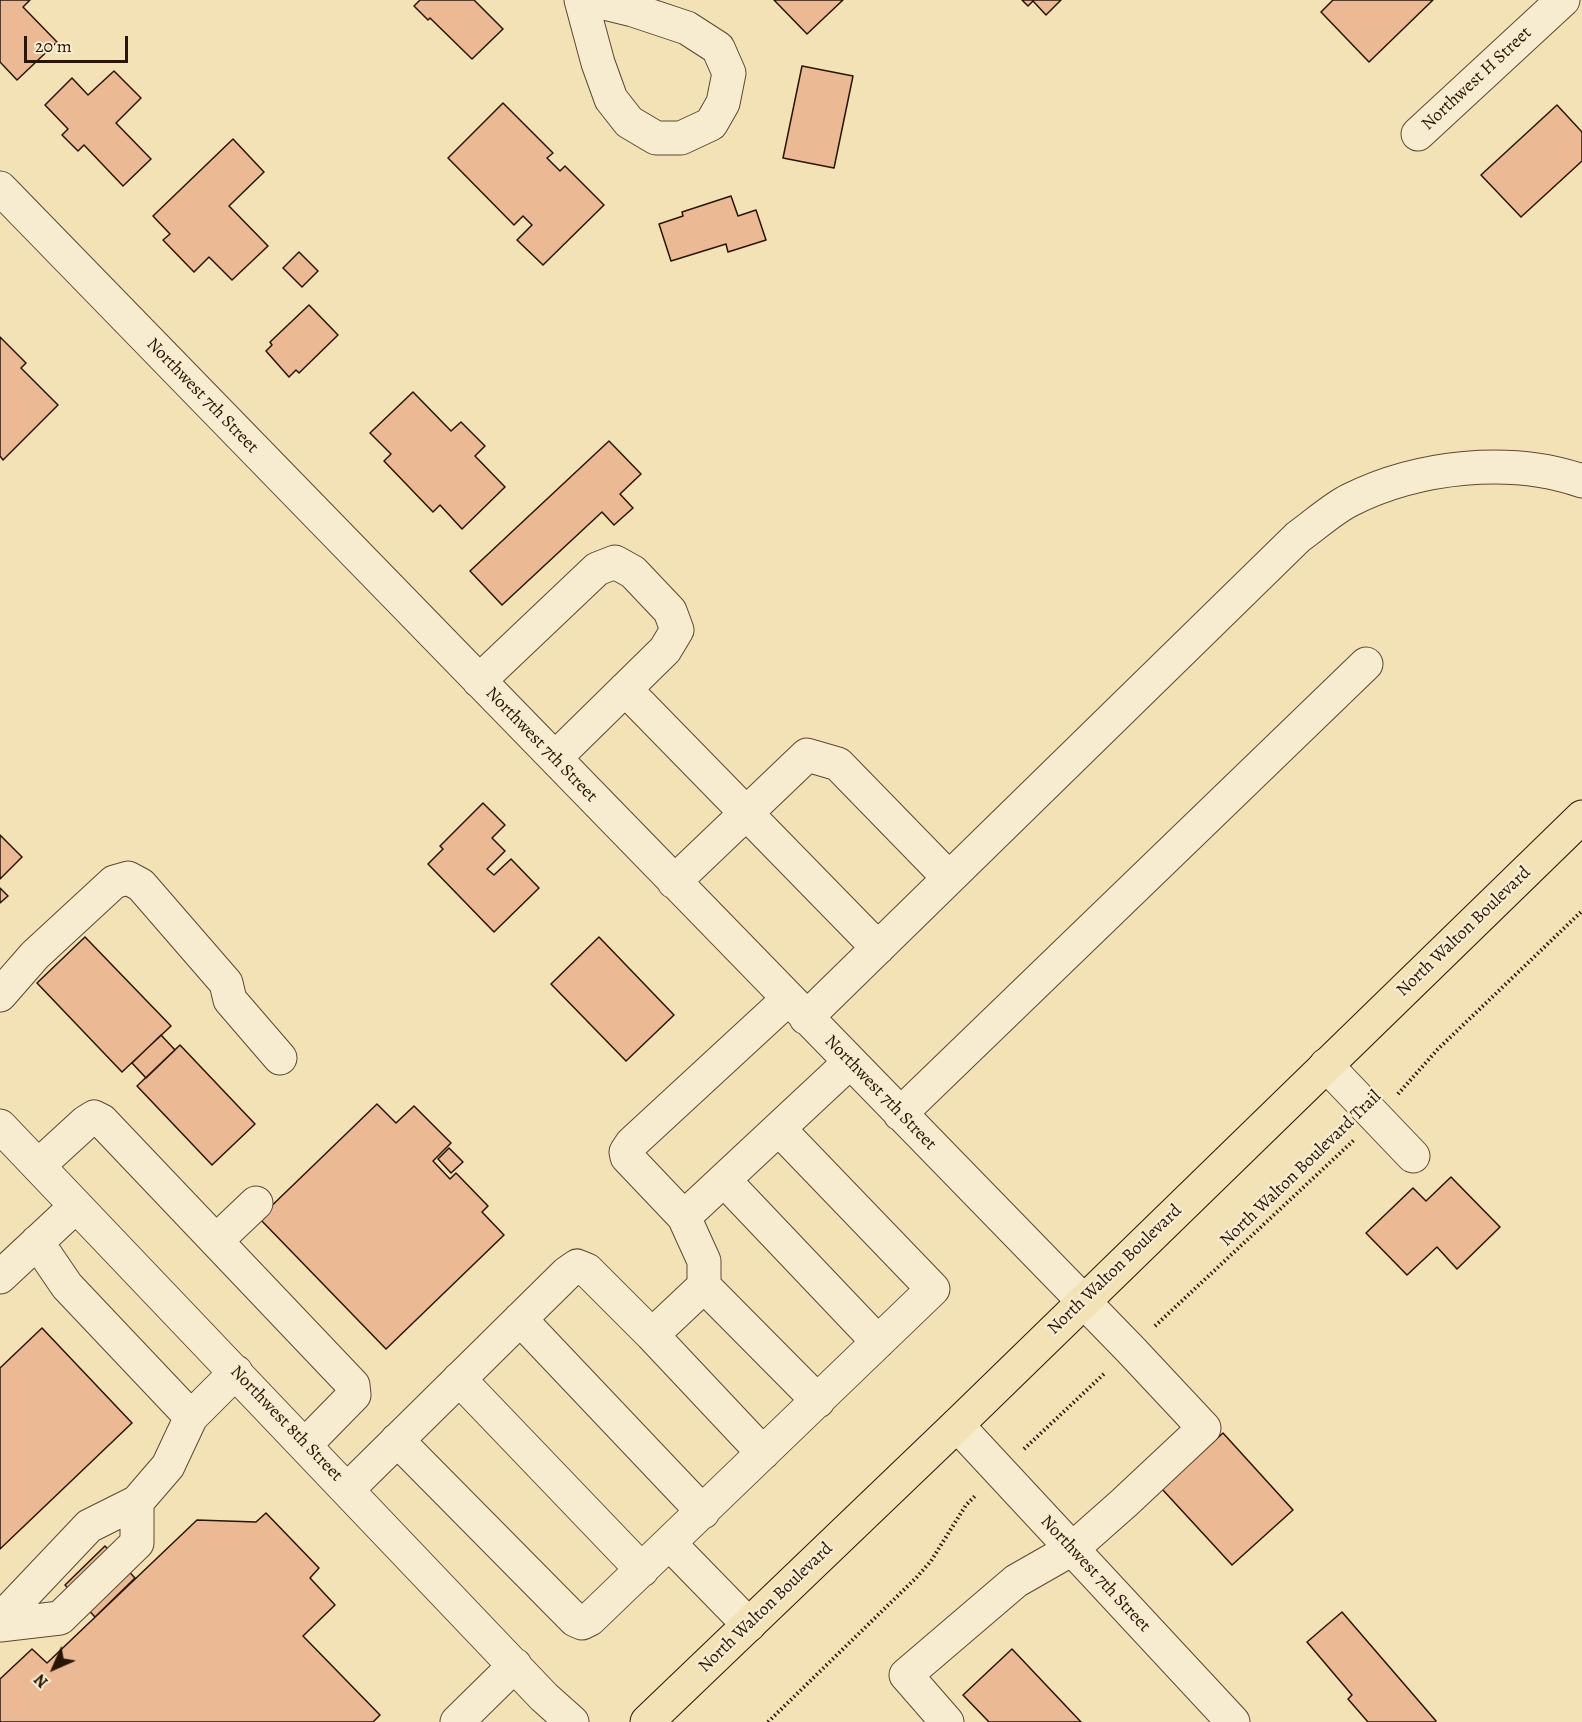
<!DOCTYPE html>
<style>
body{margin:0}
#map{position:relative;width:1582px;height:1722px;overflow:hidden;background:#f3e2b6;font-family:Alegreya,serif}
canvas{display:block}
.north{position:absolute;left:24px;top:1638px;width:60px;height:60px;-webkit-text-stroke:4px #f7ecd0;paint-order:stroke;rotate:225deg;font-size:16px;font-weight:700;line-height:24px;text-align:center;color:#291506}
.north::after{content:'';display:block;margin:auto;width:21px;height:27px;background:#291506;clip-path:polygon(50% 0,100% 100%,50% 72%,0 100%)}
.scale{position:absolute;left:24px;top:36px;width:104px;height:27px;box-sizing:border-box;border:3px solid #291506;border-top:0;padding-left:8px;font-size:18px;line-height:21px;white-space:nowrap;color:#291506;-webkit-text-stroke:4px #f7ecd0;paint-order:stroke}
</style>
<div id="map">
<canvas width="1582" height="1722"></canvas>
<div class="north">N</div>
<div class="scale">20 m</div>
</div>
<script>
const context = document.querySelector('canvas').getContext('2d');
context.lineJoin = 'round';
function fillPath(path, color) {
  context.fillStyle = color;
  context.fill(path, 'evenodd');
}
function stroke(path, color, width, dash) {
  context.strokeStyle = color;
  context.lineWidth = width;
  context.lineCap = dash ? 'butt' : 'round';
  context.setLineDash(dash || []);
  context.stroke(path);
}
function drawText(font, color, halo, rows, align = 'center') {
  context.font = font + ' Alegreya,serif';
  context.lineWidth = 4.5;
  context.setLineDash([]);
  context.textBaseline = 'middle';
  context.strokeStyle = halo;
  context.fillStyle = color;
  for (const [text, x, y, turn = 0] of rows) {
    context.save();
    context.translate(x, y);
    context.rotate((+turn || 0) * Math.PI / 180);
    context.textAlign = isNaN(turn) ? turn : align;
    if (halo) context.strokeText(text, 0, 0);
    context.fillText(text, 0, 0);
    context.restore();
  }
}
const building = new Path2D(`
 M0 0H30L23 7 57 42 17 80 0 62Z
 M420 0H474L503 29 472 59 430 18 428 20 414 6Z
 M774 0H843L807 34Z
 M1022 0H1061L1046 15 1033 1 1028 6Z
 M1333 0H1433L1369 62 1321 12Z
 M802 66 853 76 834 168 783 158Z
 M114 71 141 98 116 123 151 159 123 186 84 145 78 151 62 135 68 129 45 105 72 78 88 95Z
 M503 103 553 153 547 158 560 171 565 166 604 205 543 265 517 240 532 225 523 216 514 225 448 158Z
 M1557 105 1582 132V161L1521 217 1481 175Z
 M233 139 264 172 229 206 268 246 232 280 209 257 194 272 163 240 170 234 153 216Z
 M731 196 738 216 756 210 766 240 728 252 726 244 671 261 659 224 683 216 682 212Z
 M299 252 318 271 302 287 283 268Z
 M309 305 338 335 299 373 296 370 289 377 266 351 272 345 270 342Z
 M0 337 26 363 21 368 58 405 3 460 0 456Z
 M413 392 451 431 461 422 485 446 475 456 505 487 462 529 440 505 433 512 384 461 391 454 370 433Z
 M609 441 641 474 620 494 633 508 614 525 602 512 502 605 470 571Z
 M483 803 505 825 492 838 505 851 487 869 494 875 511 859 539 888 494 932 428 864 443 849 440 846Z
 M0 835 22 857 0 879Z
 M0 888 8 896 0 903Z
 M85 937 171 1026 122 1072 37 983Z
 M599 937 674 1015 626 1061 551 984Z
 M161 1035 175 1050 146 1078 132 1063Z
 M180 1045 255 1124 212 1165 137 1086Z
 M377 1104 396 1123 414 1106 451 1143 433 1161 450 1179 456 1173 488 1206 482 1212 504 1235 386 1349 259 1218Z
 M449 1148 463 1162 451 1173 438 1159Z
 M1451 1177 1500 1227 1457 1269 1437 1247 1407 1275 1366 1233 1413 1188 1426 1201Z
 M42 1328 132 1423 0 1549V1368Z
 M1223 1433 1293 1510 1232 1565 1162 1489Z
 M266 1513 319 1568 310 1578 335 1605 303 1636 380 1715 373 1722H0V1679L32 1649 47 1663 197 1520 256 1522Z
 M105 1546 135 1578 95 1617 65 1585Z
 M1342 1612 1436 1721 1435 1722H1368L1348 1699 1352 1695 1307 1642Z
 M1012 1649 1081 1722H989L963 1695Z`);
fillPath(building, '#ecb995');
stroke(building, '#291506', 1.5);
const minor = new Path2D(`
 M581 0 598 63 611 99 629 122 656 138H681L711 124 723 103 729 73 718 48 687 28 633 10 592 0
 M1418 134 1563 0
 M0 188 1130 1349 1204 1428 1124 1503 1072 1549 1016 1581 906 1675 947 1722
 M479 681 597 569 615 562 633 572 670 611 677 630 665 650 555 758
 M625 689 878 948
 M674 882 807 755 838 764 949 878
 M0 995 35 955 114 882 128 878 141 885 226 983 230 1000 280 1058
 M806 1018 1298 537C1315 525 1332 509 1350 500 1418 466 1510 456 1582 481
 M1326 1065 1413 1156
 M900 1114 1366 664
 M0 1126 544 1697 572 1722
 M38 1166 86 1122 94 1117 102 1121 353 1385 354 1395 305 1445
 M724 1180 878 1342
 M684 1217 627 1157 626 1152 632 1143 788 999
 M216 1241 256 1203
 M37 1242 67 1286 191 1417
 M0 1277 76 1206
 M704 1286 818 1401
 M520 1319 703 1512
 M652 1335 763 1453
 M459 1379 642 1570
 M957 1425 1233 1722
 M397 1440 575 1620 582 1623 590 1619 933 1289 779 1129
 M348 1489 567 1273 577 1266 587 1270 652 1335 704 1286V1261L684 1217 850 1062
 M670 1544 749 1625
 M0 1620 89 1526 137 1502 168 1466 191 1417 236 1372
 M0 1625 60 1618 137 1543V1502
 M457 1722 515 1665`);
const major = new Path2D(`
 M647 1722 957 1425 1582 817`);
stroke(minor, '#5c4832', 35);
stroke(major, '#291506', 35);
stroke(new Path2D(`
 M1398 1094 1438 1049 1582 911
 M1155 1326 1354 1140
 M1024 1449 1106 1372
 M768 1722 916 1578 931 1561 966 1505 975 1496`), '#291506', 4, [1.5, 3]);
stroke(minor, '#f7ecd0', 33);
stroke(major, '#f3e2b6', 33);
drawText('18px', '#291506', '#f7ecd0', [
 ["Northwest H Street",1477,79,-43],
 ["Northwest 7th Street",202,396,46],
 ["Northwest 7th Street",541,745,46],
 ["North Walton Boulevard",1464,932,-44],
 ["Northwest 7th Street",880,1093,46],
 ["North Walton Boulevard Trail",1301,1169,-44],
 ["North Walton Boulevard",1115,1270,-44],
 ["Northwest 8th Street",286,1424,46],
 ["Northwest 7th Street",1095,1574,47],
 ["North Walton Boulevard",766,1608,-44]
]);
</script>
